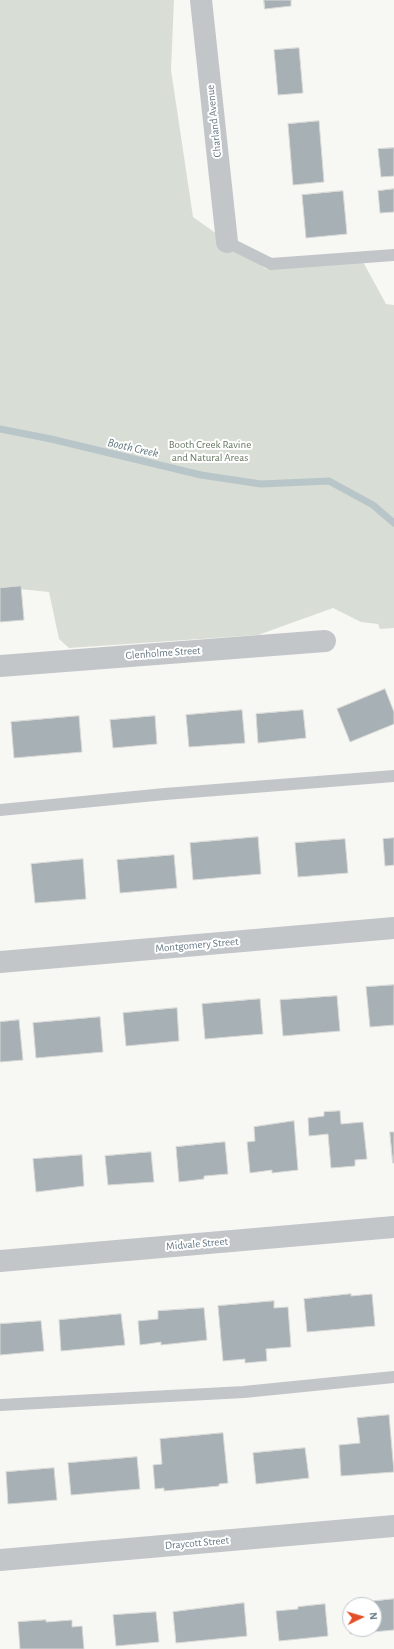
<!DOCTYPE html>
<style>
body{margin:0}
#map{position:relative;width:394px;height:1649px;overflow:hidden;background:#f7f7f4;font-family:"Alegreya Sans",sans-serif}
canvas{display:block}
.north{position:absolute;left:342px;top:1597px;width:40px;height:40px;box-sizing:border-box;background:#fff;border:1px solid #c2c9ce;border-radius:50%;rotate:85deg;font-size:11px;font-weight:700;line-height:16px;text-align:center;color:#667885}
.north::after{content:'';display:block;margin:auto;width:14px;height:18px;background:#e34f28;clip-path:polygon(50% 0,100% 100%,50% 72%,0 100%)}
</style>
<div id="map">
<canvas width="394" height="1649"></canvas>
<div class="north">N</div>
</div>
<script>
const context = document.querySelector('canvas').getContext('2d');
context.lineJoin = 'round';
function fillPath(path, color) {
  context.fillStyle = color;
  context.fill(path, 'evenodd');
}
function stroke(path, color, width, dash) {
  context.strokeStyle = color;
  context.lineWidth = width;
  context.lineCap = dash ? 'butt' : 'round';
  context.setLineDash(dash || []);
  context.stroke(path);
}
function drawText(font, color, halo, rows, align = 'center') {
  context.font = font + ' "Alegreya Sans",sans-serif';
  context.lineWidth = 4;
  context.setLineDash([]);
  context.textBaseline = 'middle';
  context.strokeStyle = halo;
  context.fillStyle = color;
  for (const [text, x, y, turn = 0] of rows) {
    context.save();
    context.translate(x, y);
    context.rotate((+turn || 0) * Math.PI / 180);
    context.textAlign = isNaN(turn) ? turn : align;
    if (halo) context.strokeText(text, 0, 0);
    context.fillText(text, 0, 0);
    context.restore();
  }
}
fillPath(new Path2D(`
 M0 0H174L171 70 193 217 266 269 362 260 386 304 394 305V628L380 629 378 624 361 622 333 608 258 635 69 648 59 639 49 592 0 587Z`), '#d8ded5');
stroke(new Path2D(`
 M0 429 51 439 201 475 261 484 329 481 373 505 394 523`), '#b8c5c9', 7);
const building = new Path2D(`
 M264 0H291V6L265 9Z
 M299 48 303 93 278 95 274 50Z
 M319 121 324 182 293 185 288 124Z
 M394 148V176L381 177 378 149Z
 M394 189V212L380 213 378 191Z
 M343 191 347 234 306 238 302 195Z
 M21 586 24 620 0 622V588Z
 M385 689 394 712V724L350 742 337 709Z
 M242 710 245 743 189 747 186 715Z
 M303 710 306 738 258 743 256 714Z
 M79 716 82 752 14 758 11 722Z
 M155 716 157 744 113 748 110 720Z
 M258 837 261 874 193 880 190 843Z
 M394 838V865L385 866 383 839Z
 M345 839 348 873 298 877 295 843Z
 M174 855 177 888 120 893 117 860Z
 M83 859 86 899 35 903 31 864Z
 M394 985V1025L370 1027 366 987Z
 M337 996 340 1031 283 1036 280 1000Z
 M260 999 263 1034 205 1039 202 1004Z
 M177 1008 179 1041 126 1046 123 1013Z
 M100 1017 103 1052 36 1058 33 1023Z
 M19 1020 23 1060 0 1062V1022Z
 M340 1111 341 1124 363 1122 367 1159 355 1160V1166L331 1168 328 1134 309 1136 308 1118 324 1116V1112Z
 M294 1121 298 1170 272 1173V1170L250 1173 247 1142 255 1141 254 1127Z
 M390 1132H394V1163H393Z
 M225 1142 228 1174 204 1176V1179L179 1182 176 1147Z
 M151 1152 154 1182 108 1185 105 1156Z
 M82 1155 84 1186 36 1192 33 1159Z
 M351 1294V1296L372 1294 375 1326 307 1332 304 1299Z
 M274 1301V1308L288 1307 291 1347 266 1349 267 1361 245 1363V1359L223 1361 218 1306Z
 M204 1308 207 1340 161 1345V1342L140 1345 138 1321 158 1319V1311Z
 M121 1314 125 1345 61 1351 59 1320Z
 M41 1321 44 1351 0 1355V1324Z
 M389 1415 394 1472 341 1476 339 1445 360 1443 357 1418Z
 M223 1433 228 1483 219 1484V1486L164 1491V1488L155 1489 153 1465 162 1464 160 1439Z
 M305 1448 309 1478 256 1484 253 1453Z
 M137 1457 140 1489 71 1495 68 1463Z
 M54 1468 57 1500 8 1504 6 1472Z
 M394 1599V1630L350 1634 347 1604ZM350 1605H374V1629H350Z
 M244 1603 247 1636 176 1643 173 1612Z
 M325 1604 328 1636 279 1641 276 1611 298 1609V1607Z
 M156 1612 159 1642 116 1646 113 1615Z
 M46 1620V1622L72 1620V1627L82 1626 84 1649H20L18 1622Z`);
fillPath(building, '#a7b0b5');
stroke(building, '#d9d9d6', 1);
stroke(new Path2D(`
 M227 242 271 264 394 255
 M0 810 165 794 394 776
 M0 1405 244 1392 394 1377`), '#c2c6c9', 12);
stroke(new Path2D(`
 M201 0 227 242
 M0 666 325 641
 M0 962 394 928
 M0 1261 394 1227
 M0 1560 394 1526`), '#c2c6c9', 22);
drawText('11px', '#667885', '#fff', [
 ["Charland Avenue",214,121,-96],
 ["Glenholme Street",163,653,-4],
 ["Montgomery Street",197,945,-5],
 ["Midvale Street",197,1244,-5],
 ["Draycott Street",197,1543,-5]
]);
drawText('11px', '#667761', '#fff', [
 ["Booth Creek Ravine",210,445],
 ["and Natural Areas",210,458]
]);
drawText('italic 12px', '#627981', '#fff', [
 ["Booth Creek",133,448,13]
]);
</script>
